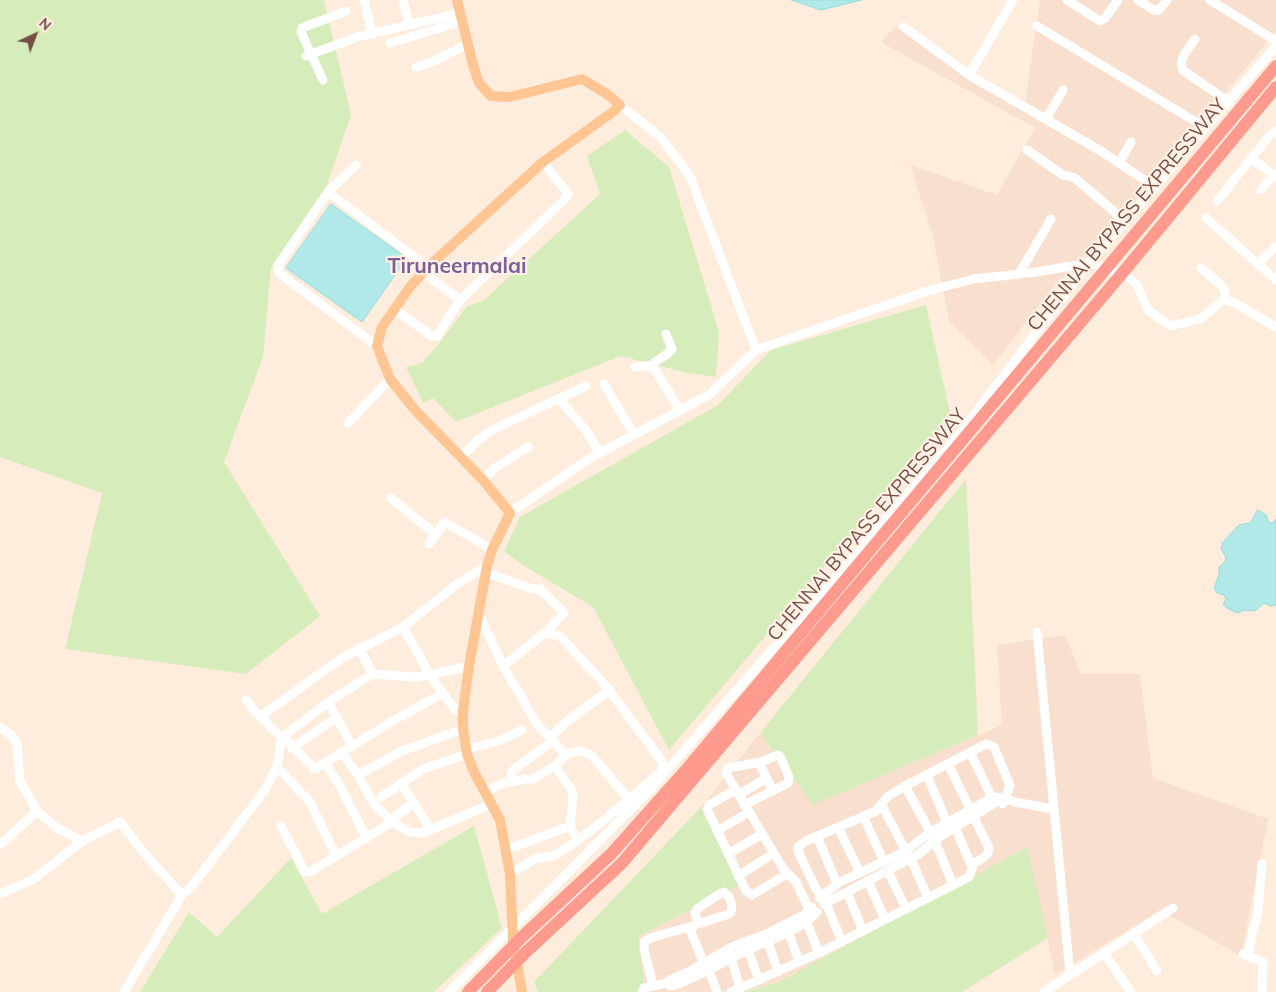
<!DOCTYPE html>
<style>
body{margin:0}
#map{position:relative;width:1276px;height:992px;overflow:hidden;background:#feecdd;font-family:Mulish,sans-serif}
canvas{display:block}
.north{position:absolute;left:10px;top:10px;width:50px;height:50px;-webkit-text-stroke:4px #fff1e5;paint-order:stroke;rotate:43deg;font-size:14px;font-weight:700;line-height:20px;text-align:center;color:#754e44}
.north::after{content:'';display:block;margin:auto;width:18px;height:22px;background:#754e44;clip-path:polygon(50% 0,100% 100%,50% 72%,0 100%)}
</style>
<div id="map">
<canvas width="1276" height="992"></canvas>
<div class="north">N</div>
</div>
<script>
const context = document.querySelector('canvas').getContext('2d');
context.lineJoin = 'round';
function fillPath(path, color) {
  context.fillStyle = color;
  context.fill(path, 'evenodd');
}
function stroke(path, color, width, dash) {
  context.strokeStyle = color;
  context.lineWidth = width;
  context.lineCap = dash ? 'butt' : 'round';
  context.setLineDash(dash || []);
  context.stroke(path);
}
function drawText(font, color, halo, rows, align = 'center') {
  context.font = font + ' Mulish,sans-serif';
  context.lineWidth = 4.5;
  context.setLineDash([]);
  context.textBaseline = 'middle';
  context.strokeStyle = halo;
  context.fillStyle = color;
  for (const [text, x, y, turn = 0] of rows) {
    context.save();
    context.translate(x, y);
    context.rotate((+turn || 0) * Math.PI / 180);
    context.textAlign = isNaN(turn) ? turn : align;
    if (halo) context.strokeText(text, 0, 0);
    context.fillText(text, 0, 0);
    context.restore();
  }
}
fillPath(new Path2D(`
 M1040 0H1276V31L1123 217 1055 285 993 365 949 321 933 236 910 165 997 195 1035 128 881 42 895 27 1025 102Z
 M1065 635 1081 674H1140L1153 778 1268 819 1241 956 1160 910 1055 975 1027 847 777 983 743 992H645L639 936 740 885 702 806 760 733 813 805 1002 725 997 645Z`), '#f8dfce');
fillPath(new Path2D(`
 M0 0H324L351 115 325 190 271 268 263 357 224 462 320 616 246 674 65 649 102 493 0 457Z
 M625 130 669 167 719 332 716 377 683 372 621 356 456 422 433 398 423 403 406 367 422 363 438 345 467 306 483 301 600 194 587 156Z
 M926 305 951 417 669 750 593 607 521 564 504 551 520 517 718 405 771 350Z
 M966 479 978 735 813 805 760 733Z
 M702 806 740 885 639 936 645 992H538L534 982Z
 M474 826 502 928 434 992H140L189 912 217 937 291 858 322 914Z
 M1027 847 1048 938 962 992H743L777 983Z`), '#d7ecbb');
const water = new Path2D(`
 M792 0H862L821 10Z
 M331 204 407 258 362 322 286 268Z
 M1258 510 1266 515 1269 523H1273L1276 519V605L1271 606 1264 603 1255 611 1245 610 1237 613 1227 608 1223 604 1226 599 1224 595 1217 593 1214 588 1219 575V567L1225 562 1226 558 1221 548 1223 542 1239 525 1250 523Z`);
fillPath(water, '#b1e9e8');
stroke(water, '#96dbdb', 1);
stroke(new Path2D(`
 M364 0 372 34
 M403 0 409 24
 M1067 0 1100 21 1105 18 1118 0
 M1138 0 1154 10H1159L1167 0
 M1210 0 1276 41
 M1037 26 1206 128
 M904 27 969 75 1101 151 1155 187
 M1195 39C1189 49 1176 60 1184 71L1229 102
 M390 43 463 21
 M306 56 357 37 461 13
 M416 67 434 61 468 44
 M969 75 1013 0
 M323 80 301 32 302 28 346 11
 M620 105 660 137 689 174 756 350
 M1046 119 1063 90
 M1027 150 1063 175 1075 178 1125 221
 M1251 159 1276 176
 M1119 163 1131 142
 M356 165 328 192 278 265V270L280 274 377 346
 M1261 190 1274 174
 M328 192 428 267
 M1217 201 1270 135 1276 131
 M1206 218 1276 280
 M1259 263 1276 246
 M1201 268 1223 287 1225 292 1224 299
 M423 272 460 300
 M1019 274 1051 219
 M394 309 432 336H437L460 300 565 199 568 194 543 162
 M666 334 672 349 667 354 654 363 653 367 680 410
 M635 367 653 365
 M604 384 634 435
 M560 400 585 429 600 453
 M348 423 390 379
 M460 458 478 440 492 430 586 386
 M483 480 496 467 528 447
 M391 498 436 535
 M510 513 587 460 710 394 756 350 927 291 974 279 1036 272 1089 263 1127 276 1137 285 1148 310 1171 326 1200 319 1224 299 1235 303 1276 327
 M429 544 445 522 492 550
 M487 573 533 589H540L564 613 546 632 503 666
 M478 612 503 666 537 724 566 755
 M403 627 430 675 455 710 463 711
 M1037 632 1070 974
 M359 648 373 674
 M246 700 257 714 264 720
 M328 702 352 746
 M0 727 13 737 17 744 20 781 37 811 57 828 82 841
 M283 737 315 769 391 722 443 693
 M550 738 567 721 610 690
 M282 739 264 720V714L342 658 403 627 457 584 487 566
 M292 748 337 717
 M467 749 499 741 522 730
 M970 752 992 798
 M342 753 358 775 374 804 390 820
 M325 763 340 786 367 839
 M759 763 773 791
 M555 766 571 789 573 796 570 826 577 841
 M277 767 310 802 336 856
 M358 775 402 751 463 729
 M927 775 947 823
 M513 782 511 773 513 770 553 741
 M401 783 431 830
 M905 786 935 841 953 885
 M735 790 709 805 707 809 746 891 752 895 787 874
 M486 792 501 784 524 779H533L555 766 566 755 579 751 591 755 599 764 632 803
 M738 795 762 781
 M381 797 423 769 467 754
 M414 803 390 820 409 832 422 833 492 804
 M881 804 906 851
 M744 805 788 783 789 777 780 756 778 755 761 762 728 768 726 773 784 870 796 882 809 909
 M863 816 884 862
 M281 826 305 872H310L392 822
 M838 827 860 873
 M955 827 972 867
 M717 831 749 812
 M817 836 837 884
 M0 845 37 811
 M506 850 570 826
 M728 854 762 834
 M911 859 928 898
 M888 871 906 909
 M510 874 535 859 553 856 577 841 608 817 662 771 663 766 661 760 606 686 561 637 546 632
 M738 876 774 853
 M868 881 885 919
 M847 892 863 931
 M0 894 34 879 82 841 120 822 144 853 182 895
 M822 896 816 889 798 851V847L806 841 876 811 887 797 905 786 986 744 994 747 1010 785 1003 804
 M819 898 840 882 906 851 929 833 993 797 1005 798 1014 802 1054 809
 M826 903 842 942
 M824 904 919 854 938 838 995 803
 M812 907 804 915 766 934 732 947 692 970 668 981 667 983 671 986 675 985C699 977 720 963 744 952 764 942 804 929 817 912
 M805 918 819 953
 M698 924 695 913 697 909 721 893 724 892C730 896 733 904 731 912L729 914 689 927 704 964
 M788 931 799 961
 M1133 933 1157 971
 M766 936 778 972
 M748 950 759 980
 M1104 953 1131 992
 M730 954 740 988
 M1243 954 1263 962 1262 992
 M1248 957 1253 930 1258 912 1262 864
 M709 970 717 992
 M653 986 644 949V942L650 938 689 927
 M124 992 182 895 192 886 265 790 277 767 281 741 283 737 328 702 373 674 415 677 430 675 469 666
 M449 992 648 792 958 436 1089 263 1276 46
 M642 992 644 988 667 983
 M731 992 819 953 969 877 974 863C981 858 988 858 989 848L948 764
 M1044 992 1173 908`), '#fff', 9);
stroke(new Path2D(`
 M457 0 473 65 479 83 491 96 510 97 582 79 607 94 620 105 614 111 543 162 428 267 410 287 382 327 377 346 390 379 415 410 483 480 510 513 492 550 487 566 469 666 463 711V729L467 754 474 772 500 820 510 874 513 940 522 992`), '#ffc693', 10);
stroke(new Path2D(`
 M468 992 522 937 611 854 685 771 1276 66
 M487 992 526 952 622 863 1125 270 1276 87`), '#fe9a8e', 12);
drawText('19px', '#754e44', '#fff1e5', [
 ["CHENNAI BYPASS EXPRESSWAY",1127,215,-50],
 ["CHENNAI BYPASS EXPRESSWAY",867,525,-50]
]);
drawText('bold 21px', '#7d5f9a', '#fff1e5', [
 ["Tiruneermalai",457,267]
]);
</script>
